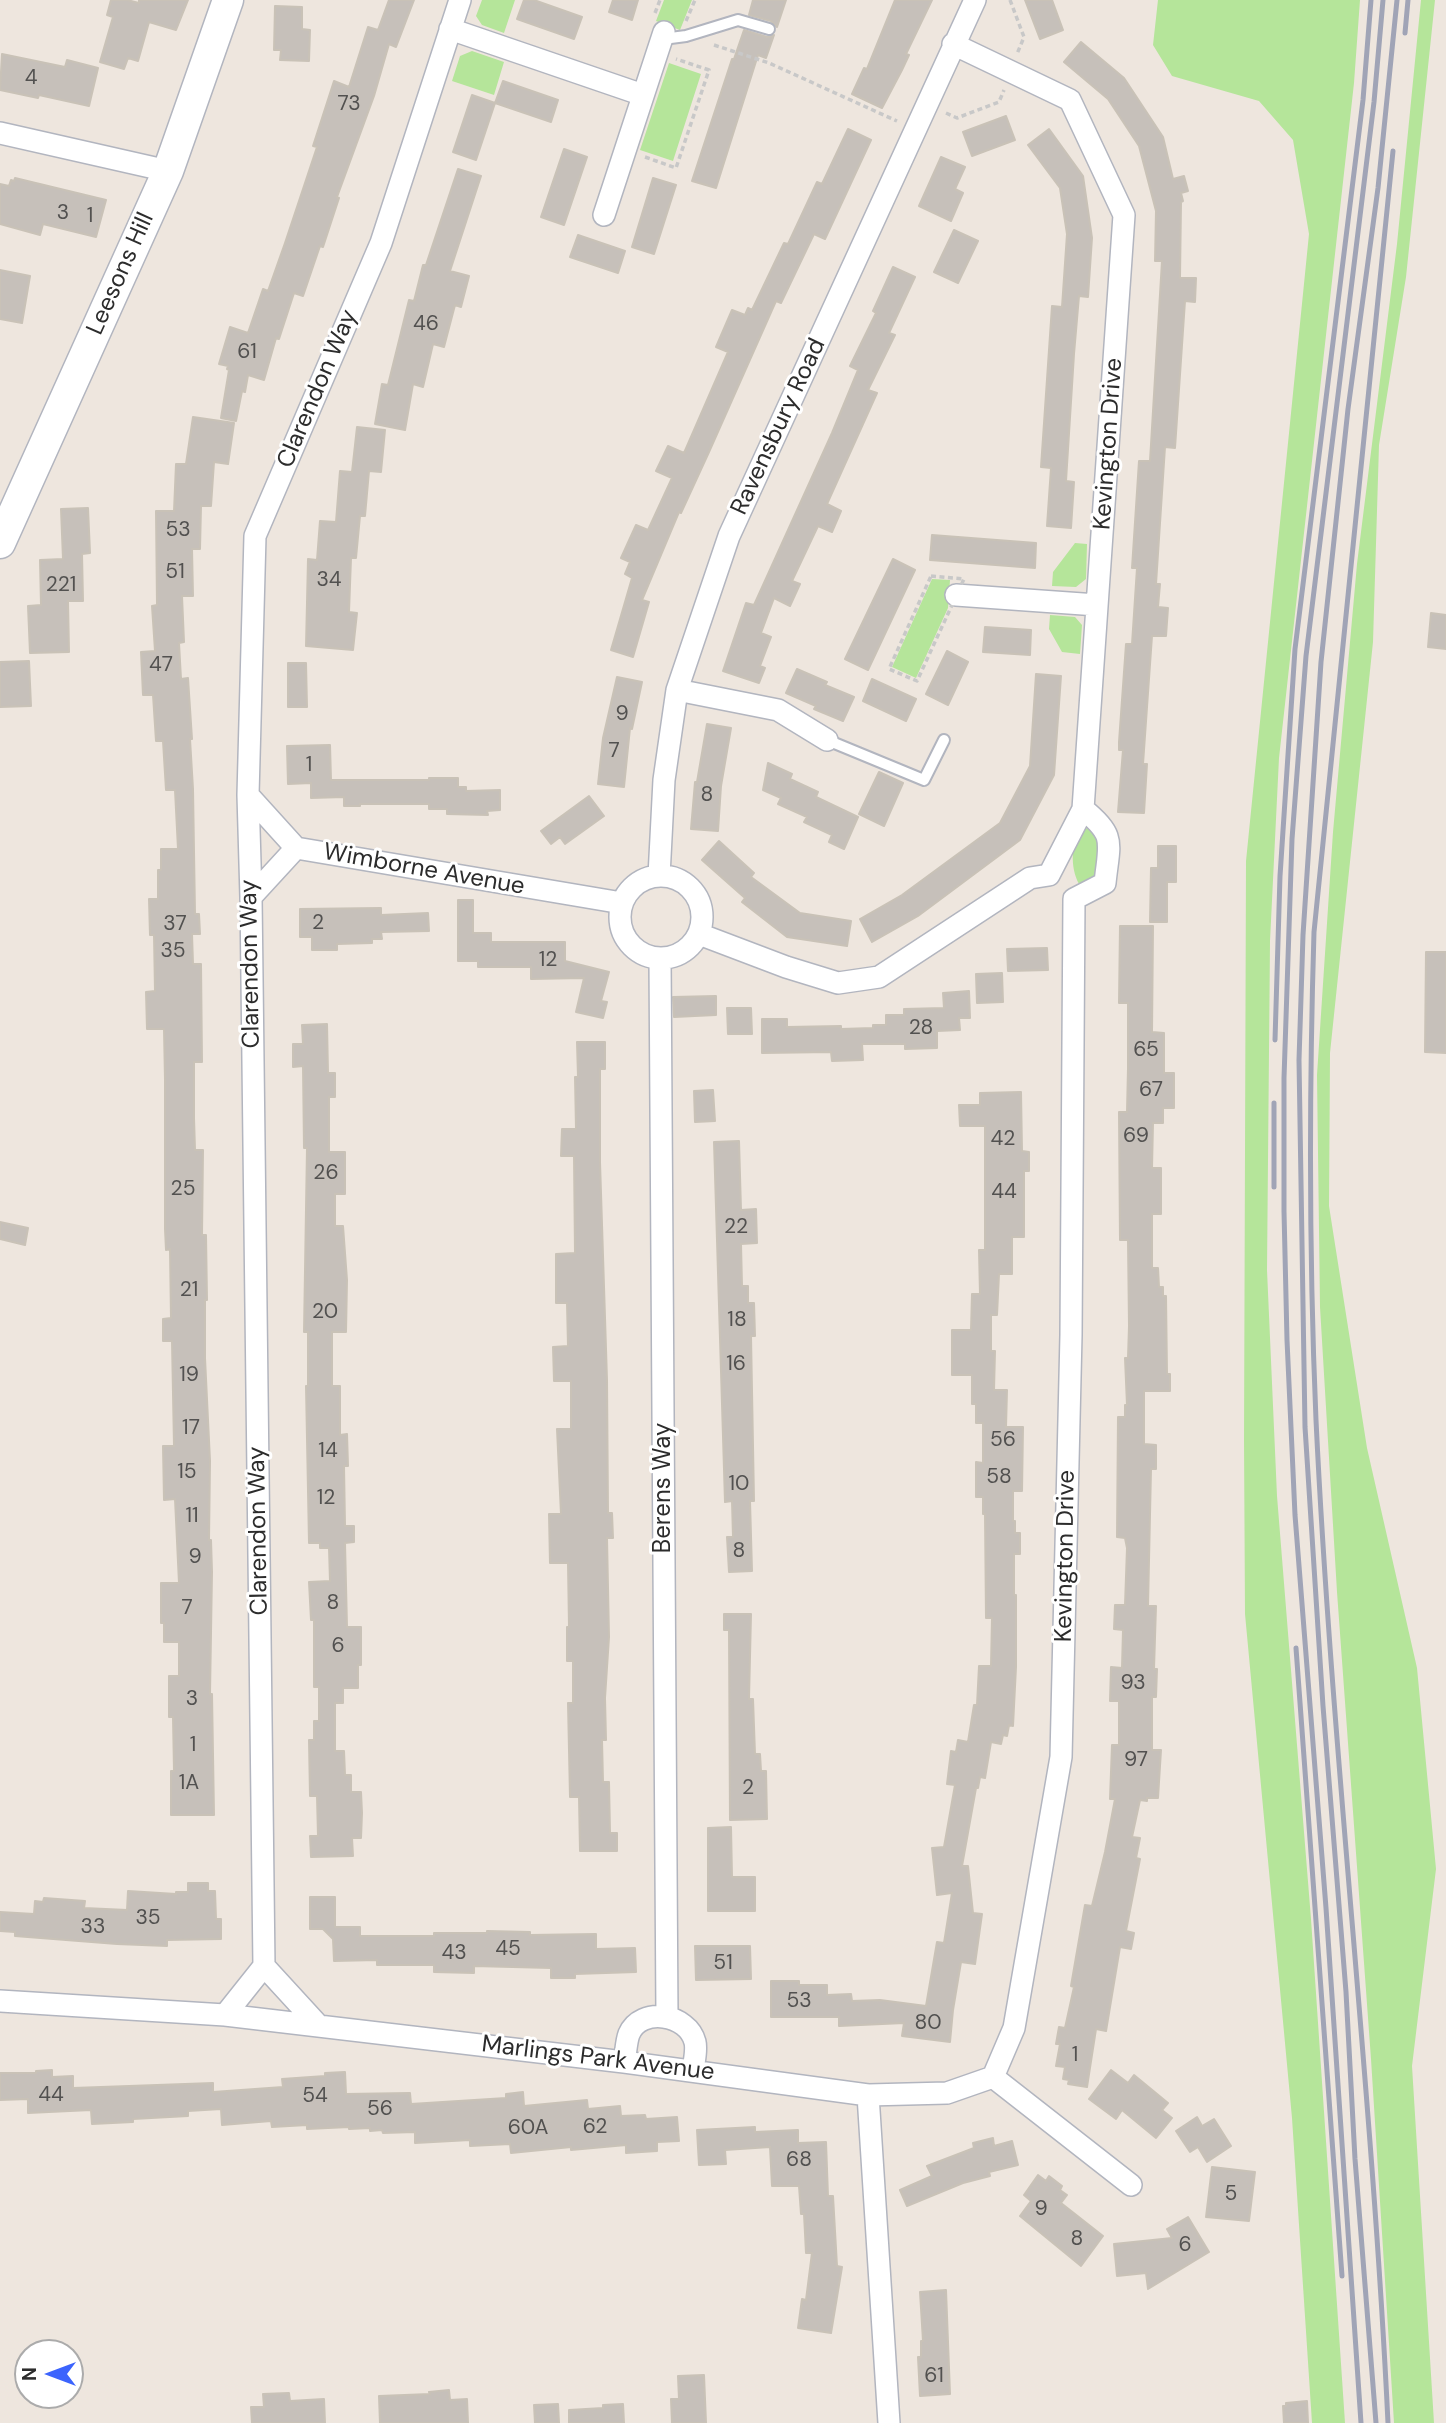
<!DOCTYPE html>
<style>
body{margin:0}
#map{position:relative;width:1446px;height:2423px;overflow:hidden;background:#eee6de;font-family:"DM Sans",sans-serif}
canvas{display:block}
.north{position:absolute;left:14px;top:2339px;width:70px;height:70px;box-sizing:border-box;background:#fff;border:2px solid #ababab;border-radius:50%;rotate:270deg;font-size:19px;font-weight:700;line-height:28px;text-align:center;color:#2c2c2c}
.north::after{content:'';display:block;margin:auto;width:24px;height:32px;background:#3c64fd;clip-path:polygon(50% 0,100% 100%,50% 72%,0 100%)}
</style>
<div id="map">
<canvas width="1446" height="2423"></canvas>
<div class="north">N</div>
</div>
<script>
const context = document.querySelector('canvas').getContext('2d');
context.lineJoin = 'round';
function fillPath(path, color) {
  context.fillStyle = color;
  context.fill(path, 'evenodd');
}
function stroke(path, color, width, dash) {
  context.strokeStyle = color;
  context.lineWidth = width;
  context.lineCap = dash ? 'butt' : 'round';
  context.setLineDash(dash || []);
  context.stroke(path);
}
function drawText(font, color, halo, rows, align = 'center') {
  context.font = font + ' "DM Sans",sans-serif';
  context.lineWidth = 6;
  context.setLineDash([]);
  context.textBaseline = 'middle';
  context.strokeStyle = halo;
  context.fillStyle = color;
  for (const [text, x, y, turn = 0] of rows) {
    context.save();
    context.translate(x, y);
    context.rotate((+turn || 0) * Math.PI / 180);
    context.textAlign = isNaN(turn) ? turn : align;
    if (halo) context.strokeText(text, 0, 0);
    context.fillText(text, 0, 0);
    context.restore();
  }
}
fillPath(new Path2D(`
 M482 0H515L504 33 482 25 476 16Z
 M664 0H692L680 30 656 21Z
 M1158 0H1360L1354 83 1279 758 1270 941 1267 1270 1277 1496 1311 1919 1345 2423H1312L1292 2118 1245 1614 1244 1440 1246 861 1309 234 1293 140 1259 101 1172 76 1153 45Z
 M1421 0H1435L1406 277 1379 445 1373 642 1330 1053 1329 1206 1367 1448 1417 1668 1436 1869 1412 2066 1434 2423H1394L1371 2059 1337 1592 1320 1307 1317 1075 1333 832 1357 564 1397 244Z
 M472 51 504 62 494 95 452 81 460 56Z
 M669 63 701 74 673 161 640 150Z
 M1075 543 1087 544 1086 579 1076 587 1052 586 1053 572Z
 M932 579 950 580 948 608 916 678 892 667Z
 M1050 615 1075 617 1082 625 1080 654 1062 652 1049 629Z
 M1081 828 1094 829C1104 846 1102 868 1092 884H1079C1070 867 1071 844 1081 828Z`), '#b5e59a');
const building = new Path2D(`
 M111 0H127L139 3V0H188L176 30 149 22 138 61 128 58 124 69 100 62 113 17 107 15Z
 M389 0H414L396 47 389 44 374 96 337 197 339 198 323 247 320 246 303 296 294 293 279 339 276 338 264 380 248 375 245 392 242 391 236 421 221 418 229 370 227 369 228 366 219 364 230 327 248 333 263 289 268 291 285 243 317 147 313 146 334 81 349 87 368 27 378 30Z
 M524 0H534L582 17 574 39 517 19Z
 M613 0H638L632 20 609 12Z
 M753 0H786L777 27 771 21 749 15Z
 M895 0H932L906 54 909 55 902 70 882 108 852 94 864 68 867 69Z
 M1025 0H1052L1063 30 1040 39Z
 M275 6 302 7V29L310 30 309 61 280 60 281 50H274Z
 M744 30 767 37 774 35 766 58 758 55 716 188 692 181 732 59H734Z
 M1081 42 1124 78 1163 137 1173 179 1184 176 1188 191 1181 193 1183 201 1181 202 1180 278H1196L1195 302 1185 301 1175 448 1165 447 1156 584H1160L1158 607 1168 608 1166 636H1152L1143 764H1147L1144 813 1118 812 1123 750H1119V742L1126 644H1132L1137 568H1132L1139 461H1150L1162 261H1155L1156 211 1139 146 1108 99 1064 62Z
 M2 54 65 67 67 60 98 68 89 106 39 95 38 98 0 90Z
 M503 81 558 100 551 122 495 103 476 160 453 152 472 95 495 103Z
 M1006 116 1015 140 972 156 963 132Z
 M848 129 871 140 825 239 814 234 781 303 776 301 709 452 681 513 679 512 642 600 649 602 633 657 611 650 632 578 625 574 630 562 621 558 636 525 648 530 672 478 656 471 668 446 684 453 728 352 716 347 732 310 745 315 748 308 752 310 784 243 788 244 817 182 822 184Z
 M1049 129 1083 176 1092 238 1088 297 1079 296 1074 354 1066 481 1074 482 1071 528 1047 526 1051 468 1041 467 1052 306 1062 307 1067 234 1060 188 1028 145Z
 M564 149 587 157 564 225 541 217Z
 M941 157 965 167 955 189 963 193 951 221 919 206Z
 M458 169 481 176 450 271 469 276 461 307 455 305 444 347 433 344 423 387 413 384 405 430 375 424 382 384 388 385 409 300 414 301 423 265H426Z
 M15 178 106 200 96 237 43 224 40 235 0 224V184L9 186 11 180 14 181Z
 M653 178 676 185 654 254 632 247Z
 M954 230 978 241 958 283 934 272Z
 M578 235 625 251 618 273 570 257Z
 M893 267 915 277 889 333 895 335 868 390 877 393 827 504 841 511 832 532 818 526 792 581 800 584 790 606 774 598 761 633 771 637 760 666 765 668 759 683 723 671 746 603 754 605 832 433 858 370 850 366 876 313 873 311Z
 M0 270 30 276 22 323 0 319Z
 M193 417 234 423 228 464 214 462 211 506H201L200 549H192L193 596H182L184 642 179 643 181 679 188 678 192 739H190L193 789 195 914H199L200 934H192L193 964H201L202 1062H194V1118L195 1150H203L202 1235H206L207 1300H205V1358L210 1461 209 1540H211L212 1572 210 1694H212L214 1815H171V1771H174L173 1717H169V1676H179V1642H164V1623H161V1583H179L175 1499 164 1500 163 1446H174L172 1341H163V1319L171 1318 170 1249 166 1250 165 1229V1080L164 1029H147L146 992 155 991 154 935H150L149 899H158V870H161V849H178L175 790H166L163 741H156L153 695H143L141 652 155 651 152 606 157 605 156 511H174L176 464H186Z
 M357 427 385 430 381 472 369 471 365 516H360L356 558H351L349 612 357 613 353 650 306 646 308 559 317 560 320 521 336 522 340 471 352 472Z
 M88 508 90 553 82 554 83 601H68L69 652 30 653 28 606 41 605 40 560 63 559 61 509Z
 M932 535 1036 543 1035 568 930 560Z
 M893 559 915 570 868 670 845 659Z
 M1431 613 1446 615V649L1428 647Z
 M985 627 1031 630 1030 655 983 652Z
 M947 651 968 662 948 705 926 694Z
 M29 661 31 706 0 707V662Z
 M288 663H306L307 707H288Z
 M797 669 827 682 825 685 854 697 843 721 814 709 816 706 786 693Z
 M1036 674 1061 676 1054 775 1020 840 918 916 872 942 860 919 902 895 1000 823 1030 766Z
 M617 677 642 682 632 729 630 728 624 787 598 784 603 738Z
 M872 679 916 699 906 721 863 701Z
 M707 724 731 728 721 786 718 831 691 829 695 782H697Z
 M330 745 331 780H429V778H458V787H466V791L500 790V810L487 811 488 815 447 814V809H429V804H360V806H344V797L311 798V783L288 784 287 746Z
 M768 763 792 774 790 779 818 792 816 797 858 817 844 849 829 842 832 835 804 822 807 817 778 804 781 798 763 790Z
 M879 772 903 783 884 826 859 814Z
 M589 796 604 816 565 844 560 837 551 844 541 831Z
 M719 841 754 873 751 877 800 913 851 921 847 946 787 937 742 902 745 898 702 860Z
 M1158 846H1176V882H1167V922H1150L1151 868H1158Z
 M458 900H473V933H491V942H565V961L609 972 601 1001 607 1002 603 1018 576 1012 584 978 531 979V967H478V961H458Z
 M381 908V915L428 913 429 931 381 932 382 939H372V943L337 944V950H312V937H300V909Z
 M1120 926H1153L1152 1032 1164 1033V1073H1174V1108H1163V1123H1153L1152 1168H1161V1214H1152V1268H1158L1159 1287H1163V1296H1166L1167 1374H1170V1391H1144V1444L1156 1445V1469H1151L1148 1606H1156L1154 1669H1157L1156 1697H1152V1750H1161L1158 1798H1147V1801L1140 1800 1132 1837 1140 1838 1136 1858 1140 1859 1126 1931 1134 1933 1131 1949 1120 1947 1106 2031 1096 2029 1087 2087 1068 2084 1069 2080 1063 2079 1065 2067 1056 2066 1060 2044H1056L1059 2027 1065 2028 1074 1987 1071 1986 1085 1905 1092 1906 1105 1852 1115 1799H1110L1112 1745H1119V1701H1110L1111 1667 1122 1668 1123 1630 1114 1629 1115 1605H1125L1127 1548 1125 1538 1117 1537 1118 1417H1125V1405H1127L1125 1358H1128L1129 1326 1128 1240H1120L1119 1112H1127L1128 1068V1003H1119Z
 M1047 948 1048 970 1008 971 1007 949Z
 M1426 952H1446V1053L1425 1052Z
 M1002 973 1003 1002 977 1003 976 974Z
 M969 991 970 1018H959L960 1030 937 1031V1048L905 1049V1044H862L863 1060 832 1061 831 1052 762 1053V1019H787V1027L841 1026V1029L873 1028V1025H886V1015H904V1009L944 1008 943 993Z
 M716 996V1015L674 1017 673 997Z
 M727 1008H751L752 1034H728Z
 M327 1024 328 1073H335V1097H329V1152H345V1194H335V1226H343L347 1280 346 1332H332V1386H340V1435L347 1434 348 1466H344L345 1526H354V1542L345 1543 347 1627H361V1665H358V1688H343V1703H335V1751H344L345 1775H351V1792H361L362 1813 361 1838H352L353 1856 311 1857 310 1836H318L317 1796H310L309 1740H314V1721H319V1687H314V1620H311L309 1582 330 1581 329 1548H320V1543H309L306 1386H308V1332H304L307 1148H304L303 1066 293 1067V1044H303L302 1025Z
 M577 1042H605V1069H600V1162L607 1380 608 1513H612L613 1538H607L609 1637 605 1698 606 1740H602L603 1782H609L610 1833H617V1851H580L579 1797H570L568 1703H573V1661H567V1627H569L568 1563H550L549 1514H561L557 1429H571V1381H554L553 1347 568 1346 567 1303H556V1254L575 1253 574 1156H561L562 1129H576L575 1077H578Z
 M713 1090 715 1121 695 1122 694 1091Z
 M1021 1092 1022 1151 1029 1152V1171H1024V1237H1012V1274H999L997 1315H991V1351H995L994 1390H1007L1006 1427H1023L1022 1491H1013V1521H1015V1533H1020V1554H1014V1595H1016V1667L1013 1726 1009 1725 1007 1736 1003 1735 1001 1744 991 1742 985 1778 980 1777 978 1788H976L962 1866H968L973 1913 982 1914 975 1964 961 1962 953 2010 950 2042 902 2036 904 2023 839 2026V2017H771V1981H799V1985H827V1995L851 1994 852 2001 880 2000 926 2006 937 1942 944 1943 952 1893 937 1895 932 1848 944 1847 955 1785 947 1784 951 1751 956 1752 958 1740 968 1742 974 1705H977L979 1666H991L992 1618H986L985 1514H983V1497H976V1462L983 1463V1423H976V1404H972V1375H952V1330H971L972 1294H980L979 1250H985V1126H960L959 1105H980V1093Z
 M739 1141 741 1210 756 1209 757 1243 741 1244 742 1286H748V1303H754L755 1336H751L754 1501H750L752 1571 729 1572 727 1537H733L732 1501 725 1502 714 1142Z
 M0 1222 28 1228 25 1245 0 1239Z
 M724 1614H751L749 1699H753L755 1754H760L761 1771H766L767 1819 730 1820 729 1630H724Z
 M731 1827 732 1877H755V1911H708V1828Z
 M188 1883H208V1891H215L216 1919H221V1939L167 1940V1946L117 1944 15 1936V1932L0 1931V1912L34 1914 35 1901 43 1902 44 1898 85 1901 84 1908 127 1910 128 1891 176 1894V1892H188Z
 M310 1897H335V1927H360V1936H434V1933H487V1931L530 1932V1935L596 1934V1949L635 1948 636 1972 575 1974V1978H551V1968L474 1966V1973L434 1972V1965H377V1960L334 1961 333 1939 323 1929H310Z
 M695 1946H750L751 1979 696 1980Z
 M52 2070V2077L73 2076V2088L213 2083V2092L283 2087 282 2079 325 2076V2073L345 2072 346 2094 410 2093 411 2104 506 2098V2094L523 2092 524 2106 587 2100 588 2109 620 2106 621 2116 645 2115 646 2119 677 2117 679 2141 657 2142V2151L626 2153V2145L571 2150V2147L511 2153 510 2144 470 2146V2140L415 2143V2132L383 2133 382 2130 370 2131V2128L349 2129V2127L307 2129V2125L272 2127 271 2121 222 2125 221 2109 188 2111V2116L133 2119V2122L92 2124 91 2110 28 2113V2099L0 2100V2073H36V2071Z
 M1111 2070 1128 2083 1134 2075 1168 2103 1162 2110 1172 2118 1156 2138 1122 2110 1116 2119 1089 2099Z
 M1197 2117 1202 2126 1214 2119 1231 2146 1207 2162 1198 2147 1190 2152 1176 2131Z
 M755 2127V2132L798 2130V2143L826 2142 828 2196H833L837 2266 842 2267 831 2333 798 2328 802 2299 806 2300 812 2253H806L804 2214H801L799 2186H772L770 2147 725 2150 726 2164 699 2165 697 2130Z
 M993 2138 994 2146 1012 2141 1018 2165 989 2172 990 2176 963 2183 907 2206 900 2190 932 2176 927 2166 974 2148 973 2143Z
 M1212 2167 1255 2172 1249 2221 1206 2217Z
 M1038 2175 1046 2181 1049 2176 1062 2186 1060 2190 1067 2195 1061 2203 1103 2236 1081 2266 1020 2216 1031 2201 1024 2195Z
 M1188 2217 1209 2252 1148 2289 1146 2273 1117 2276 1114 2244 1172 2238 1167 2229Z
 M946 2290 950 2394 920 2396 918 2357H921V2341H923L920 2292Z
 M704 2375 706 2423H672L671 2399H679L678 2376Z
 M449 2390 450 2400 467 2399 468 2423H380L379 2396 430 2394 429 2392Z
 M289 2393 290 2401 324 2399 325 2423H252L251 2407H264L263 2394Z
 M1307 2401 1308 2423H1284L1283 2406H1286V2403Z
 M558 2404 559 2423H535L534 2405Z
 M623 2404 624 2423H569V2410L603 2408V2405Z`);
fillPath(building, '#c6c0ba');
stroke(building, '#c9c2b7', 2);
const lane = new Path2D(`
 M663 39 686 36 738 20 769 29
 M827 740 924 780 944 740`);
const street = new Path2D(`
 M450 29 643 95
 M0 133 168 171
 M604 215 664 32
 M956 595 1097 605
 M677 690 778 710 827 740
 M248 795 296 848 622 903
 M659 876 664 780 677 690 729 536 975 0
 M620 917a41 41 0 1 1 82 0a41 41 0 1 1-82 0Z
 M251 897 296 848
 M699 934 786 967 838 983 879 977 1030 878 1049 875 1083 809
 M660 958 667 2017
 M264 1966 319 2026
 M0 2001 225 2015 624 2062 868 2095 889 2423
 M225 2015 264 1966 251 897 248 795 255 536 381 243 460 0
 M624 2062C626 2053 626 2042 629 2034 641 2006 688 2014 695 2042 697 2050 694 2062 693 2070
 M993 2077 1131 2185
 M868 2095 947 2093 993 2077 1014 2028 1061 1757 1071 1335 1074 899 1105 883C1109 843 1117 836 1083 809L1124 215 1070 100 953 44`);
const secondary = new Path2D(`
 M0 543 168 171 228 0`);
stroke(lane, '#b2b5bf', 14);
stroke(street, '#b2b5bf', 24);
stroke(secondary, '#b2b5bf', 33);
stroke(new Path2D(`
 M1010 0 1024 37 1017 54
 M655 13 660 0
 M686 21 695 0
 M714 45 769 63 897 121
 M946 113 957 118 999 102 1004 90
 M645 157 676 168 709 70 676 59
 M931 576 964 579 917 681 889 669Z`), '#c8c8c8', 3.5, [5, 3.5]);
stroke(lane, '#fff', 10);
stroke(street, '#fff', 21);
stroke(secondary, '#fff', 30);
stroke(new Path2D(`
 M1405 33 1408 0
 M1275 1040 1280 876 1295 649 1363 100 1371 0
 M1274 1187V1103
 M1296 1648 1342 2276
 M1361 2423 1326 1908 1295 1515 1287 1340 1284 1211V1078L1292 839 1306 656 1374 102 1383 0
 M1376 2423 1355 2159 1346 1992 1323 1706 1305 1427 1299 1060 1303 935 1321 662 1348 409 1378 188 1397 0
 M1388 2423C1372 2088 1332 1754 1316 1420 1309 1257 1309 1094 1314 932L1393 151`), '#a0a4b6', 5);
drawText('21px', '#525150', null, [
 ["4",31,78],
 ["73",349,104],
 ["3",63,213],
 ["1",90,216],
 ["46",426,324],
 ["61",247,352],
 ["53",178,530],
 ["51",175,572],
 ["34",329,580],
 ["221",61,585],
 ["47",161,665],
 ["9",622,714],
 ["7",614,751],
 ["1",309,765],
 ["8",707,795],
 ["2",318,923],
 ["37",175,924],
 ["35",173,951],
 ["12",548,960],
 ["28",921,1028],
 ["65",1146,1050],
 ["67",1151,1090],
 ["69",1136,1136],
 ["42",1003,1139],
 ["26",326,1173],
 ["25",183,1189],
 ["44",1004,1192],
 ["22",736,1227],
 ["21",189,1290],
 ["20",325,1312],
 ["18",737,1320],
 ["16",736,1364],
 ["19",189,1375],
 ["17",191,1428],
 ["56",1003,1440],
 ["14",328,1451],
 ["15",187,1472],
 ["58",999,1477],
 ["10",739,1484],
 ["12",326,1498],
 ["11",192,1516],
 ["8",739,1551],
 ["9",195,1557],
 ["8",333,1603],
 ["7",187,1608],
 ["6",338,1646],
 ["93",1133,1683],
 ["3",192,1699],
 ["1",193,1745],
 ["97",1136,1760],
 ["1A",189,1783],
 ["2",748,1788],
 ["35",148,1918],
 ["33",93,1927],
 ["45",508,1949],
 ["43",454,1953],
 ["51",723,1963],
 ["53",799,2001],
 ["80",928,2023],
 ["1",1075,2055],
 ["44",51,2095],
 ["54",315,2096],
 ["56",380,2109],
 ["62",595,2127],
 ["60A",528,2128],
 ["68",799,2160],
 ["5",1231,2194],
 ["9",1041,2209],
 ["8",1077,2239],
 ["6",1185,2245],
 ["61",934,2376]
]);
drawText('24px', '#2c2c2c', '#fff', [
 ["Leesons Hill",121,274,-66],
 ["Clarendon Way",318,389,-67],
 ["Ravensbury Road",779,427,-65],
 ["Kevington Drive",1109,444,-86],
 ["Wimborne Avenue",424,870,10],
 ["Clarendon Way",251,964,-91],
 ["Berens Way",664,1488,-90],
 ["Clarendon Way",259,1531,-91],
 ["Kevington Drive",1066,1556,-89],
 ["Marlings Park Avenue",598,2059,7]
]);
</script>
